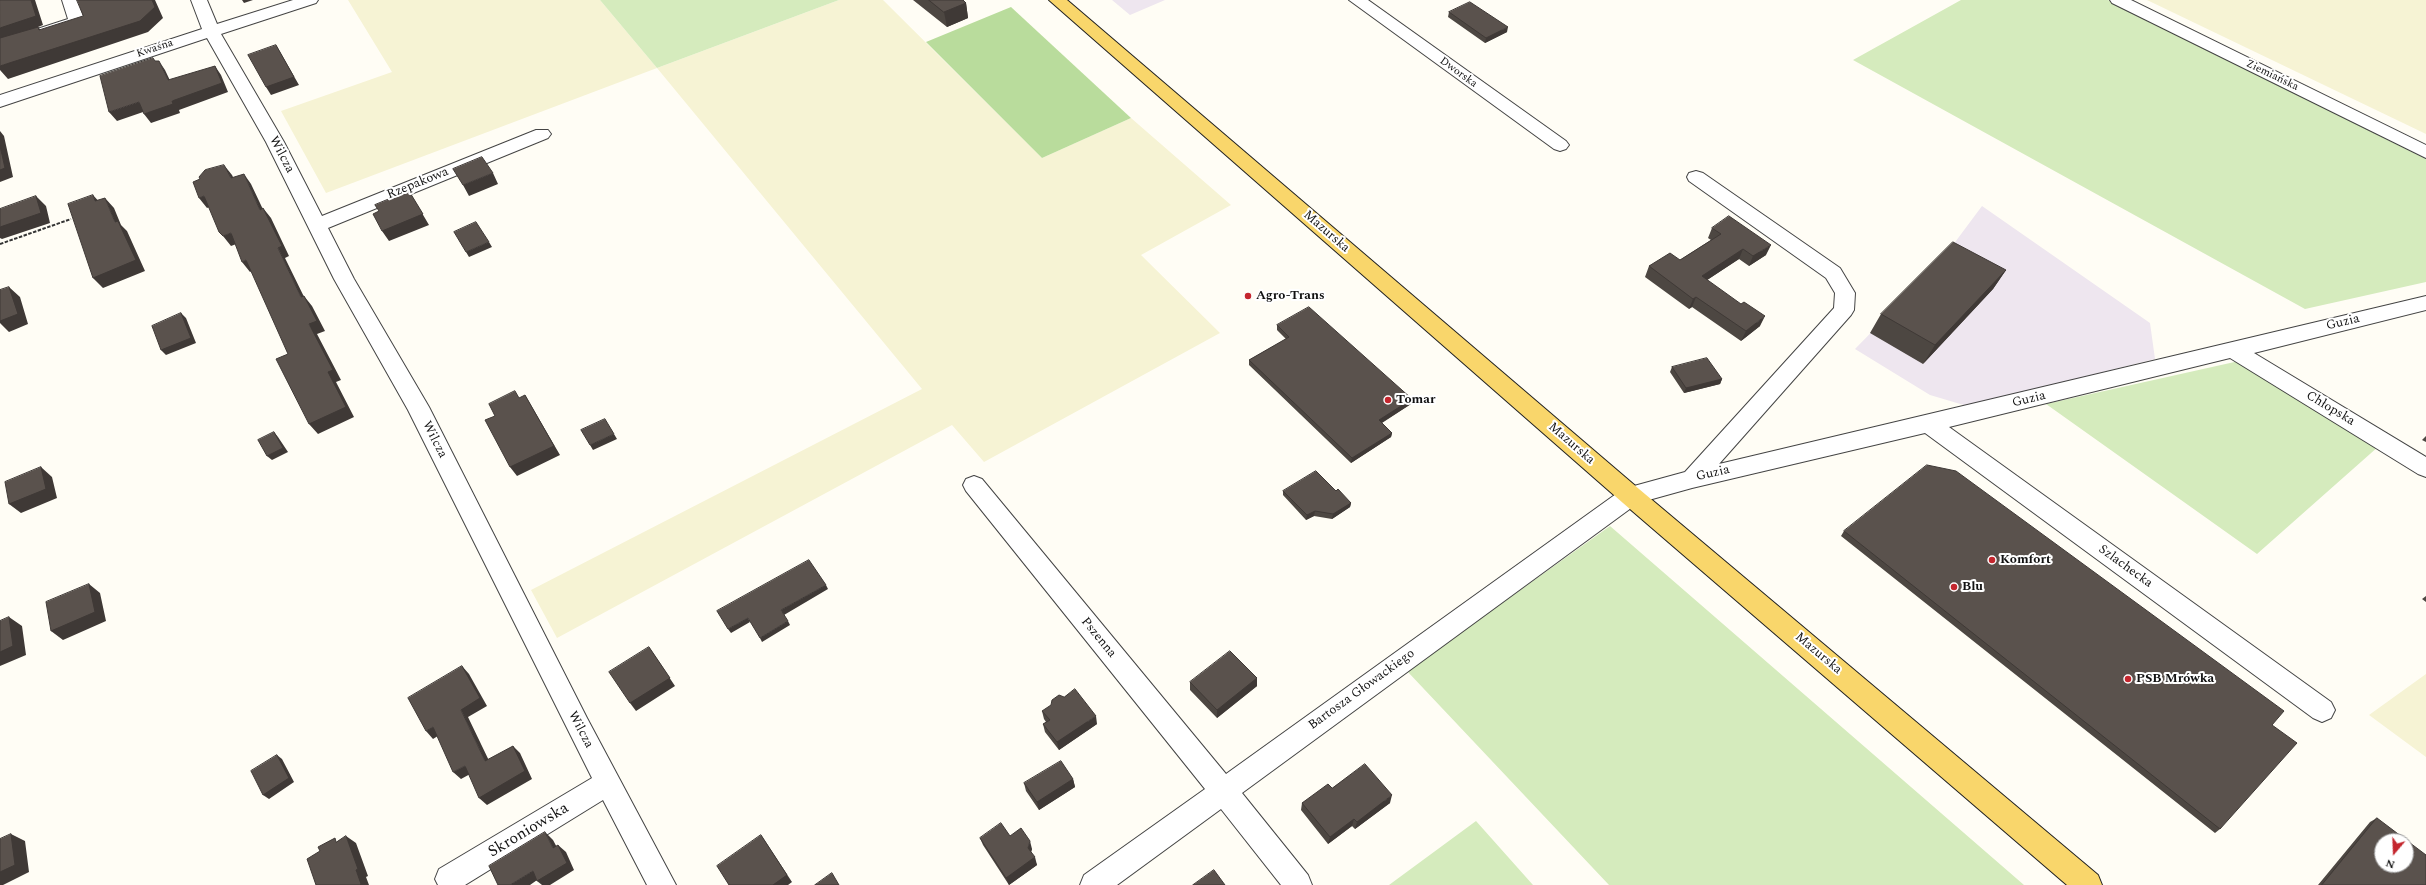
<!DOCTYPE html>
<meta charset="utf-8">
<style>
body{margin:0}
#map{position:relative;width:2426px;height:885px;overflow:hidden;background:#fffdf5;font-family:Spectral,serif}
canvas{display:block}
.north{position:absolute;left:2374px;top:833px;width:40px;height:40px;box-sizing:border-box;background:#fff;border:1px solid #a0a0a0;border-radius:50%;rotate:199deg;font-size:11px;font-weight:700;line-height:16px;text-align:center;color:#111}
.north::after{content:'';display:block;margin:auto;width:14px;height:18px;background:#c4262e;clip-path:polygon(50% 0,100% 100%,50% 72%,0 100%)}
</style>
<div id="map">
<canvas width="2426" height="885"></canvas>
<div class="north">N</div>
</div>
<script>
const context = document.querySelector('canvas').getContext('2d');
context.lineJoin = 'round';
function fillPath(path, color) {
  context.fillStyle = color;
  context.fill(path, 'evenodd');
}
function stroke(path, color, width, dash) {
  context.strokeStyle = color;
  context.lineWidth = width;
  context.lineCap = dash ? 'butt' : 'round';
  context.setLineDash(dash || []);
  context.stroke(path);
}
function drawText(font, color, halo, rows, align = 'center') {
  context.font = font + ' Spectral,serif';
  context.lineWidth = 4;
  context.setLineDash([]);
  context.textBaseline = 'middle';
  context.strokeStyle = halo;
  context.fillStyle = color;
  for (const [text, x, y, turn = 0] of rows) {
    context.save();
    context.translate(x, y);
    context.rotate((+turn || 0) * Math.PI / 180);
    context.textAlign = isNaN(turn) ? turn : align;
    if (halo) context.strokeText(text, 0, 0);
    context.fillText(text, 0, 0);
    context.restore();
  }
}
fillPath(new Path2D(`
 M1112 0H1165L1130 15Z
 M1982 206 2150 323 2155 359 1967 406 1930 395 1855 349 1941 261Z`), '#eee6ef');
fillPath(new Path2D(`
 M348 0H600L657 68 839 0H883L1042 158 1131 118 1231 205 1141 255 1220 333 984 462 952 425 557 638 531 590 922 389 657 68 326 193 281 111 392 72Z
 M2147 0H2426V134Z
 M2426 674V757L2369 715Z`), '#f6f3d4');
fillPath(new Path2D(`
 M600 0H839L657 68Z
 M1961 0H2108L2426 159V282L2305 309 1853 60Z
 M2239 361 2379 446 2257 554 2046 404Z
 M1610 526 2024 885H1609L1407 671Z
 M1476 821 1533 885H1389Z`), '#d5ebbd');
fillPath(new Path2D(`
 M1011 7 1131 118 1042 158 926 42Z`), '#b9dc9c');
const minor = new Path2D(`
 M62 0H78L85 22 83 26 0 51V41L68 19Z
 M191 0H207L217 24 293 0H318L316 3 221 34 284 142 322 216 536 130H548L551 134 548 138 328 228 354 279 429 407 587 718 676 885H647L603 800 465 885H438L435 879 439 869 592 778 408 410 334 279 266 142 207 38 0 107V95L202 29Z
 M1349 0H1368L1566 141 1569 145 1566 149 1560 151 1554 149Z
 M2110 0H2131L2426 145V158L2112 3Z
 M1696 171 1703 173 1840 268 1855 293 1854 310 1851 315 1719 464 2426 296V310L2254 353 2426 457V477L2418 474 2230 358 1949 427 2331 702 2335 710 2331 718 2322 722 2313 718 1925 433 1692 488 1638 503 1242 793 1308 875 1312 885H1281L1221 809 1117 885H1080L1084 875 1205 789 966 491 963 485 966 479 974 476 982 479 1226 774 1623 489 1685 472 1834 308 1835 293 1826 278 1689 181 1687 177 1689 173Z`);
const major = new Path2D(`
 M1049 0H1067L1639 489 2098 875 2102 885H2067L1623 503Z`);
stroke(minor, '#444', 2);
stroke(major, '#222', 2);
stroke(new Path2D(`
 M0 244 71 219`), '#333', 2, [3.5, 1.5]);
fillPath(minor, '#fff');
fillPath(major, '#f9d66b');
fillPath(new Path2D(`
 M913 0H963L966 3 968 18 947 27Z
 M1449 12 1507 32 1485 43 1448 17Z
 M1712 228 1766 255 1749 266 1739 259 1707 280 1760 326 1741 341 1692 307 1689 309 1645 277 1649 266 1680 260 1711 240 1708 238Z
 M2006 270 1993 289 1923 364 1870 333 1881 314Z
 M1277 325 1411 404 1382 423 1392 433 1391 437 1351 463 1249 365V360L1286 339 1277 330Z
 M1672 367 1722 379 1720 384 1684 393 1670 372Z
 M2426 436V442L2422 440Z
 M1283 491H1336L1351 503 1350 507 1332 519 1314 516 1306 520 1283 495Z
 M1844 531 2272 725 2220 829 2215 833 1841 536Z
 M2426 596V602L2422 599Z
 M1257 678V686L1217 718 1190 690V682Z
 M1042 711 1097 724 1059 750 1045 732 1043 724 1046 722 1044 719Z
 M1073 779 1075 787 1039 810 1026 791 1024 783Z
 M1332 788 1390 803 1355 829 1352 826 1328 844 1301 810 1302 803Z
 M2377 818 2426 885H2318L2370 822Z
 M1010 836 1032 849 1031 852 1037 865 1009 885 983 845 980 838Z`), '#4d4742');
fillPath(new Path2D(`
 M31 0H35L43 25 38 27 48 38 0 39V28Z
 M152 0H155L163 18 148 32 8 79 0 70V66Z
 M242 0H253L244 3Z
 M966 3 968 18 947 27 944 12Z
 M1508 27 1507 32 1485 43 1486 38Z
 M276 45 299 85 271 95 266 87Z
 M159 61 165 70 174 89 168 80Z
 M215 66 221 75 228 92 179 110 180 113 151 123 144 114 172 101Z
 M139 102 146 111 117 121 109 112Z
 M0 131 4 136 13 177 0 182Z
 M224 165 232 175 239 189 231 178Z
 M493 173 498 184 469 196 463 185Z
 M244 174 251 184 268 220 260 210Z
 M409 191 429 225 389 241 382 231Z
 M93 195 102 205 95 201Z
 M36 196 46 206 50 223 2 239 0 238V227Z
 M204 196 212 206 207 208 199 198Z
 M105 198 114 208 121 225 127 231 145 271 103 288 93 278 115 222Z
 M263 208 271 218 289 256 285 258 309 307 301 297 278 248Z
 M231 233 239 243 231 246 223 236Z
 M489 242 492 247 469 257 466 252Z
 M1771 245 1766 255 1749 266 1753 256Z
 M1743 249 1739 259 1698 286 1702 276Z
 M246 260 254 270 250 272 242 262Z
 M2006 270 1993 289 1923 364 1935 345Z
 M9 287 20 297 28 324 9 332 0 323V321Z
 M304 296 312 306 325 331 317 334 341 380 336 382 354 417 318 434 309 424 328 372 309 324Z
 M1696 297 1692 307 1689 309 1693 299Z
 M181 313 186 318 196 343 166 355 161 350Z
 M1765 316 1760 326 1741 341 1746 331Z
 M1722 379 1720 384 1684 393 1686 388Z
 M525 395 560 455 517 476 510 467Z
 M1412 399 1411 404 1378 425 1379 420Z
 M274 432 278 437 288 452 272 460 267 456Z
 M1392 433 1391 437 1351 463 1352 458Z
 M614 434 617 439 593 450 590 445Z
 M41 467 52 477 57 498 21 513 9 504Z
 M1351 503 1350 507 1332 519 1333 514Z
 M1315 511 1314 516 1306 520 1307 515Z
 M89 584 100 593 106 621 63 640 51 631Z
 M826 585 828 589 784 615 781 610Z
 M9 617 22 626 26 655 0 666V652Z
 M748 618 750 622 731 633 728 629Z
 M788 621 790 625 762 642 760 638Z
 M649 647 675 686 636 711 630 703Z
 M462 666 469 674 487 706 468 717 493 769 485 761 461 710Z
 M1257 678V686L1217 718V710Z
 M1096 716 1097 724 1059 750 1057 742Z
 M433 727 441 734 433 739 426 731Z
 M513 746 520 753 532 779 487 805 479 798Z
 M277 755 282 759 294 782 269 799 263 795Z
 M465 766 472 773 461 779 453 772Z
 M1073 779 1075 787 1039 810 1037 802Z
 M1392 795 1390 803 1355 829 1357 822Z
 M1354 819 1352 826 1328 844 1330 837Z
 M545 832 553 840 561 855 553 848Z
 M11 834 25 841 29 872 3 885H0V872Z
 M761 835 792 882 788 885H773Z
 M346 836 356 843 368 876 366 877 369 885H360Z
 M1030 841 1032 849 1030 855 1028 848Z
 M558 845 566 852 574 870 550 885H542L537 881Z
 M1035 857 1037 865 1009 885 1006 878Z
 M533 871 540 878 530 885H510Z`), '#3f3936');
const building = new Path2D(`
 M0 0H31L36 16 0 28Z
 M77 0H152L155 7 140 21 0 66V38L38 27 39 30 83 16Z
 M929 0H963L966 3 944 12Z
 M1470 2 1508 27 1486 38 1449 12Z
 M276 45 294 77 266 87 248 55Z
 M153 58 155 61H159L168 80 215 66 222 83 172 101 173 104 144 114 139 102 109 112 100 76Z
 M0 146 5 168 0 170Z
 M482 157 493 173 463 185 453 169Z
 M224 165 231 178 244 174 260 210 263 208 282 246 278 248 301 297 304 296 317 321 309 324 333 370 328 372 346 407 309 424 276 359 288 354 246 260 242 262 231 233 223 236 219 232 204 196 199 198 193 182 200 179 199 177 205 170Z
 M409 191 423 214 382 231 373 214 379 211 375 205Z
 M93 195 95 201 105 198 115 222 118 221 136 260 93 278 68 204Z
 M36 196 41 213 0 227V209Z
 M1729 216 1771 245 1753 256 1743 249 1702 276 1741 304 1744 302 1765 316 1746 331 1696 297 1693 299 1649 266 1670 253 1680 260 1721 234 1712 228Z
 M476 222 489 242 466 252 454 232Z
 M1953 242 2006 270 1935 345 1881 314Z
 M9 287 18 314 0 321V290Z
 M1309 307 1412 399 1379 420 1392 433 1352 458 1249 360 1289 337 1277 325Z
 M181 313 191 338 161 350 152 326Z
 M1707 358 1722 379 1686 388 1672 367Z
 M515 391 519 398 525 395 554 446 510 467 485 420 495 416 489 404Z
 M605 419 614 434 590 445 581 430Z
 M274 432 283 448 267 456 258 440Z
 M1927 465 1956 471 2284 711 2272 725 2297 743 2220 829 1844 531Z
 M41 467 46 489 9 504 5 482Z
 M1316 471 1336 491 1338 489 1351 503 1333 514 1315 511 1307 515 1283 491Z
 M809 560 826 585 781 610 788 621 760 638 748 618 728 629 717 611Z
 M89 584 95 612 51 631 46 602Z
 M9 617 13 646 0 652V621Z
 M649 647 670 678 630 703 609 672Z
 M1230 651 1257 678 1217 710 1190 682Z
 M462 666 480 698 461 710 485 761 513 746 525 771 479 798 465 766 453 772 433 727 426 731 408 698Z
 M1075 689 1096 716 1057 742 1043 724 1050 720 1042 711 1051 705 1052 700 1059 695 1064 697Z
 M277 755 289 778 263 795 251 771Z
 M1061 761 1073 779 1037 802 1024 783Z
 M1365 764 1392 795 1357 822 1354 819 1330 837 1302 803 1328 784 1332 788Z
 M2377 818 2426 855V885H2322ZM2382 841H2406V865H2382Z
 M1001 823 1010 836 1021 828 1030 841 1028 848 1035 857 1006 878 980 838Z
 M545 832 553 848 558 845 567 863 537 881 533 871 510 885H498L489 866Z
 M11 834 15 865 0 872V839Z
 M761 835 787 875 773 885H729L717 866Z
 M346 836 358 869 356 870 361 884 360 885H316L307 859 320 851 318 847 335 838 336 842Z
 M1214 870 1225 885H1193Z
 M832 873 839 885H815Z`);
fillPath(building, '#5a524d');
stroke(building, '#3f3936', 1);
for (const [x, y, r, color] of [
 [1248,296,4,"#c4262e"],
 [1388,400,4,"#c4262e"],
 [1992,560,4,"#c4262e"],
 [1954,587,4,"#c4262e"],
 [2128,679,4,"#c4262e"]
]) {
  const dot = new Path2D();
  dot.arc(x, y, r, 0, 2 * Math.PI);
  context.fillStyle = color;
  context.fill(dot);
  stroke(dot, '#fff', 1.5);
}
drawText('11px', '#111', '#fff', [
 ["Kwaśna",155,49,-18],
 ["Dworska",1458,73,36],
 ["Ziemiańska",2272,76,26]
]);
drawText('13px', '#111', '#fff', [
 ["Wilcza",281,155,62],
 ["Rzepakowa",418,184,-22],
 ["Mazurska",1326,232,41],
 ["Guzia",2343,323,-14],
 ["Guzia",2029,400,-14],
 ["Chłopska",2330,409,31],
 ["Wilcza",434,440,63],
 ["Mazurska",1571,444,41],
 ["Guzia",1713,474,-13],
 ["Szlachecka",2125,567,36],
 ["Pszenna",1098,638,51],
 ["Mazurska",1818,654,40],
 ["Bartosza Głowackiego",1362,690,-36],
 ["Wilcza",580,730,62]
]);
drawText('bold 13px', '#111', '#fff', [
 ["Agro-Trans",1256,296],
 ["Tomar",1396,400],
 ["Komfort",2000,560],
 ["Blu",1962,587],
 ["PSB Mrówka",2136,679]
], 'left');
drawText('16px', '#111', '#fff', [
 ["Skroniowska",529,831,-31]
]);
</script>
